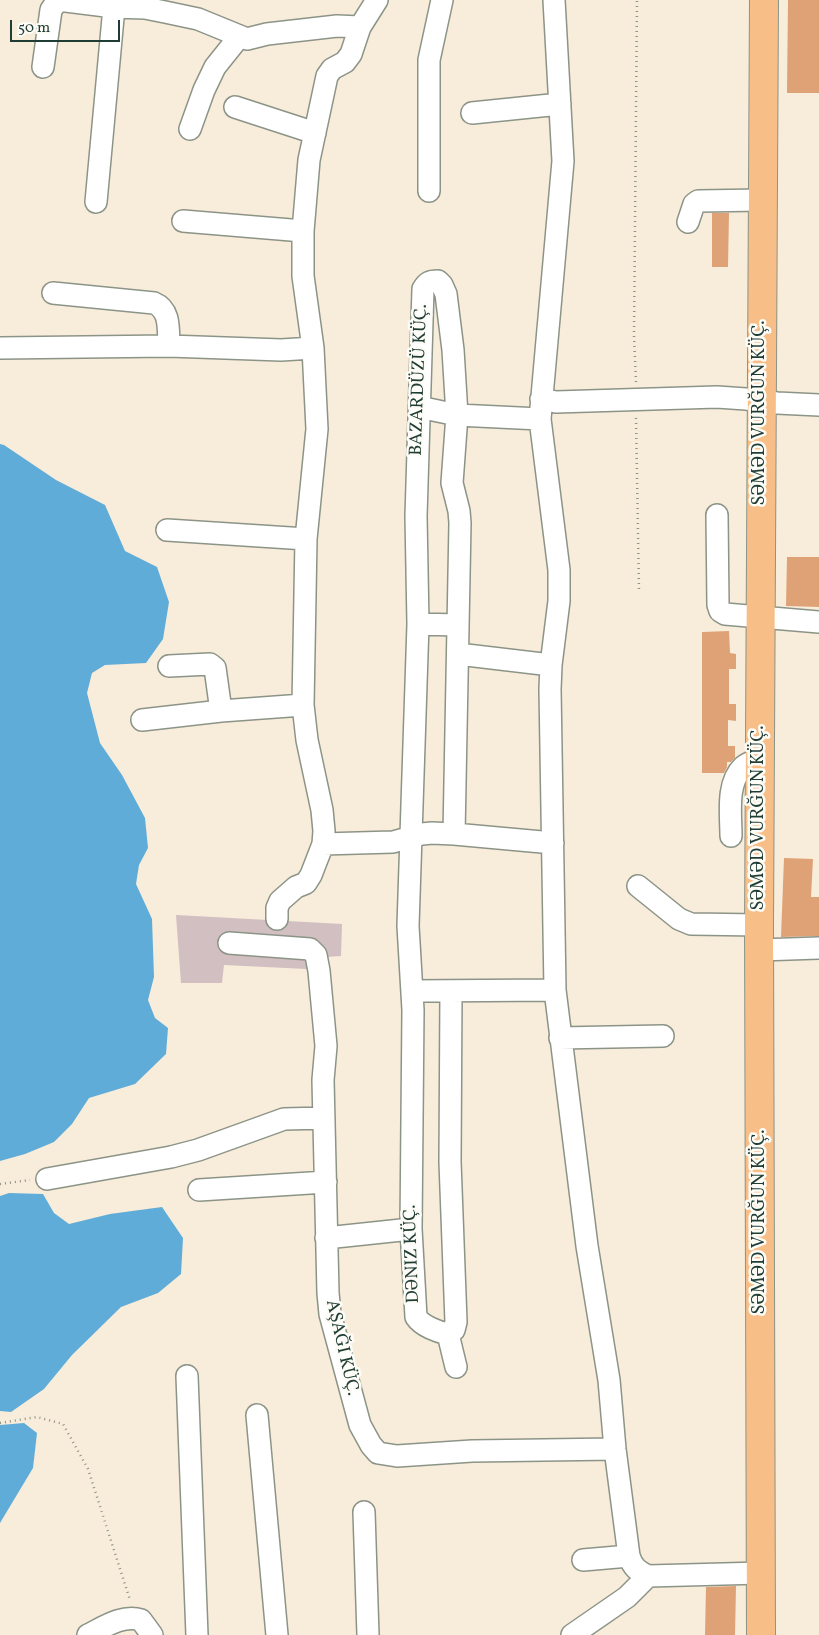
<!DOCTYPE html>
<meta charset="utf-8">
<style>
body{margin:0}
#map{position:relative;width:819px;height:1635px;overflow:hidden;background:#f8ecda;font-family:Vollkorn,serif}
canvas{display:block}
.scale{position:absolute;left:10px;top:20px;width:110px;height:22px;box-sizing:border-box;border:2px solid #1f3d34;border-top:0;padding-left:6px;font-size:15px;line-height:18px;white-space:nowrap;color:#1f3d34;-webkit-text-stroke:4px #fdfcf7;paint-order:stroke}
</style>
<div id="map">
<canvas width="819" height="1635"></canvas>
<div class="scale">50 m</div>
</div>
<script>
const context = document.querySelector('canvas').getContext('2d');
context.lineJoin = 'round';
function fillPath(path, color) {
  context.fillStyle = color;
  context.fill(path, 'evenodd');
}
function stroke(path, color, width, dash) {
  context.strokeStyle = color;
  context.lineWidth = width;
  context.lineCap = dash ? 'butt' : 'round';
  context.setLineDash(dash || []);
  context.stroke(path);
}
function drawText(font, color, halo, rows, align = 'center') {
  context.font = font + ' Vollkorn,serif';
  context.lineWidth = 5;
  context.setLineDash([]);
  context.textBaseline = 'middle';
  context.strokeStyle = halo;
  context.fillStyle = color;
  for (const [text, x, y, turn = 0] of rows) {
    context.save();
    context.translate(x, y);
    context.rotate((+turn || 0) * Math.PI / 180);
    context.textAlign = isNaN(turn) ? turn : align;
    if (halo) context.strokeText(text, 0, 0);
    context.fillText(text, 0, 0);
    context.restore();
  }
}
fillPath(new Path2D(`
 M176 915 342 924 341 956 326 957 327 970 224 965 222 983H181Z`), '#d2bfc1');
fillPath(new Path2D(`
 M0 444 4 445 56 480 105 505 125 551 157 567 169 602 163 639 146 663 105 665 92 673 87 693 100 743 122 775 145 818 148 848 139 865 136 884 152 919 154 977 148 1000 155 1018 168 1028 166 1054 135 1084 89 1098 72 1124 54 1142 25 1154 0 1161Z
 M9 1193 43 1194 54 1213 69 1224 110 1214 162 1207 183 1238 181 1274 158 1293 121 1307 72 1355 44 1389 11 1412 0 1411V1196Z
 M24 1423 37 1433 33 1468 0 1523V1425Z`), '#60acd9');
fillPath(new Path2D(`
 M788 0H819V93H787Z
 M712 213H729L728 267H712Z
 M787 557H819V607L786 606Z
 M729 631 730 653 736 654V669H729V704H736V721L728 720V746H735V758L731 762H727V767L724 773H702V632Z
 M784 858 813 859 811 897H819V936L781 937Z
 M736 1586 735 1635H705L706 1587Z`), '#dfa276');
const minor = new Path2D(`
 M554 0 563 161 540 419 559 570V601L551 665 550 689 555 990 587 1246 609 1380 615 1449 629 1556C633 1568 638 1571 648 1576L761 1573
 M43 67 51 10 58 0 114 7 145 8 165 12 198 19 247 39 267 34 337 26 360 27
 M235 107 315 133
 M472 113 560 104
 M190 129 204 90 215 67 239 37
 M429 191V60L442 0
 M96 202 114 7
 M183 221 303 231
 M688 222 694 204 698 201 762 200
 M53 293 154 303C171 310 168 330 169 346
 M0 348 169 346 281 350 313 348
 M541 399 556 402 717 397 746 399 777 403 819 405
 M419 407 457 415 540 419
 M717 515 718 605 720 611 725 614 819 622
 M167 530 306 539
 M418 624 458 625
 M458 654 551 665
 M169 666 210 664 215 668 221 711
 M142 720 221 711 303 705
 M731 836C731 815 726 783 743 767 747 763 755 761 760 758
 M323 844 393 842 422 834 432 833 454 834 553 843
 M638 886 679 919 691 924 759 925
 M277 919V908L280 901 296 887 306 883 311 875 323 844 324 831 322 810 307 740 303 705 306 539 317 429 313 348 303 276V231L309 160 327 76 332 69 345 62 351 54 360 27 377 0
 M229 943 310 949 316 955 319 971 326 1046 323 1080 328 1293 330 1314 360 1425 371 1445 378 1453 397 1456 472 1451 615 1449
 M760 950 819 948
 M412 991 555 990
 M451 991 450 1162 456 1322 454 1330 448 1334C438 1332 422 1326 416 1317L411 1229 413 1010 408 926 418 624 416 516 423 289C427 282 430 281 438 281L442 285 446 294 453 350 457 415 452 483 459 511 460 523 454 834
 M560 1038 663 1036
 M47 1179 171 1157 198 1150 284 1119 324 1118
 M199 1190 326 1182
 M326 1238 411 1229
 M448 1334 456 1367
 M187 1376 197 1635
 M257 1415 277 1635
 M364 1512 368 1635
 M583 1560 629 1556
 M88 1635C104 1627 123 1614 141 1620L152 1635
 M572 1635 627 1597 648 1576`);
const major = new Path2D(`
 M761 1635 759 925 764 0`);
stroke(minor, '#8c9487', 24);
stroke(major, '#8c9487', 30);
stroke(new Path2D(`
 M636 382 634 336 637 0
 M636 418 639 591
 M0 1184 30 1180
 M0 1423 37 1417 63 1424 88 1469 130 1600`), '#8c9487', 2.5, [1, 4]);
stroke(minor, '#fff', 21);
stroke(major, '#f7be87', 28);
drawText('18px', '#1f3d34', '#fdfcf7', [
 ["BAZARDÜZÜ KÜÇ.",420,380,-88],
 ["SƏMƏD VURĞUN KÜÇ.",761,413,-90],
 ["SƏMƏD VURĞUN KÜÇ.",760,818,-90],
 ["SƏMƏD VURĞUN KÜÇ.",761,1222,-90],
 ["DƏNIZ KÜÇ.",413,1254,-92],
 ["AŞAĞI KÜÇ.",341,1348,77]
]);
</script>
